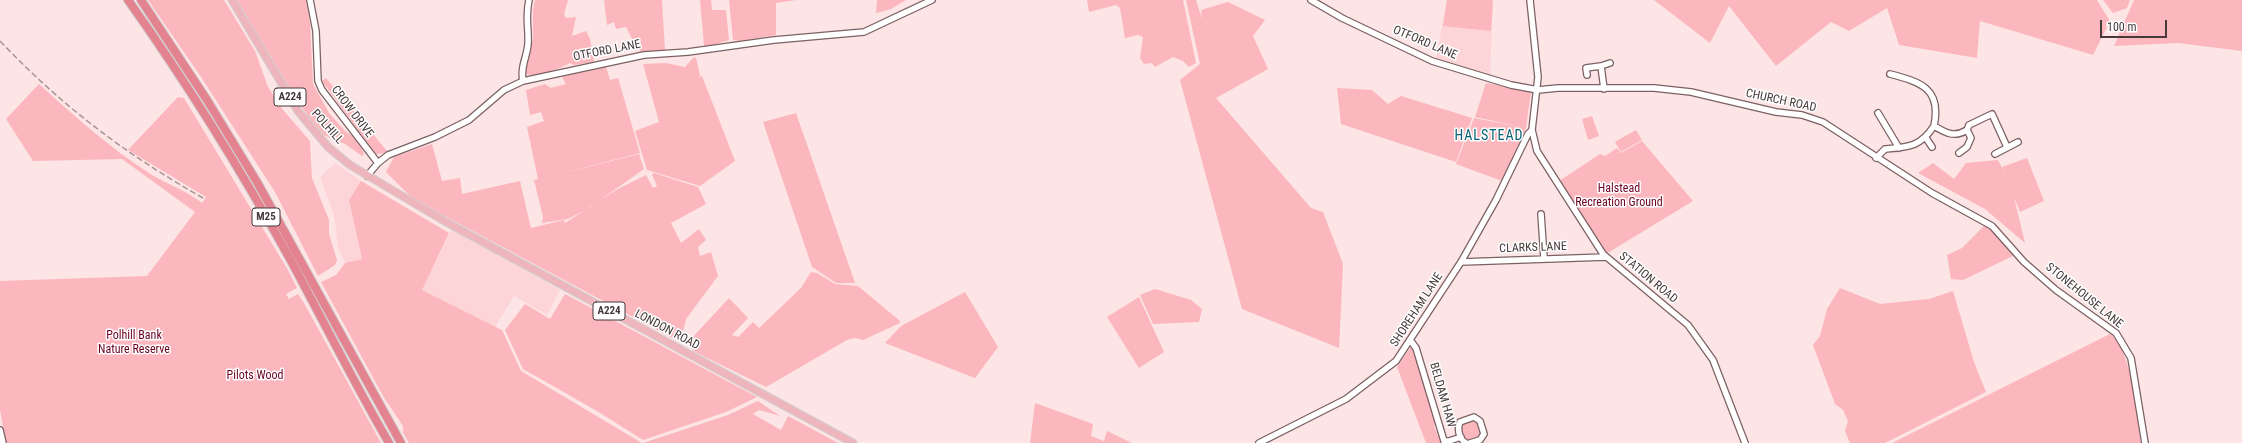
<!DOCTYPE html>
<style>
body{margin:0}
#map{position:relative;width:2242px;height:443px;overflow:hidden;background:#fde4e5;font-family:"Roboto Condensed",sans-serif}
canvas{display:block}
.scale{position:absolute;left:2100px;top:20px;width:67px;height:18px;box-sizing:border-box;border:2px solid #45393a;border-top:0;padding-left:5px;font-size:12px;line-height:14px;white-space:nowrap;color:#45393a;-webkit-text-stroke:3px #fff;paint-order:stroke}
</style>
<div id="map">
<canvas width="2242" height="443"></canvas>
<div class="scale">100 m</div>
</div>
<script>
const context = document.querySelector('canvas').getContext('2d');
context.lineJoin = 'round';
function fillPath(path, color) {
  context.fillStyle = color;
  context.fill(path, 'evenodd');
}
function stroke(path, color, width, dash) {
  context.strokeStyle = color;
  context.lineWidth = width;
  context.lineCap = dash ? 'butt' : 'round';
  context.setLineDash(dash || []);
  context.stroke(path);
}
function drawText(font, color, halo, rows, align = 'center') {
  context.font = font + ' "Roboto Condensed",sans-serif';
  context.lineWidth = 3;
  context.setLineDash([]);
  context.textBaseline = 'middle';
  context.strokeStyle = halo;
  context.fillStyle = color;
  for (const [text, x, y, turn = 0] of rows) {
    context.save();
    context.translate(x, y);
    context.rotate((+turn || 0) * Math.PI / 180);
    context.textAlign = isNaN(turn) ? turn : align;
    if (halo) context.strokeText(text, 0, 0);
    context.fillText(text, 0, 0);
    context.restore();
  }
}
fillPath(new Path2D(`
 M1447 0H1493L1490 76 1436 59Z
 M335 163 361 181 349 200 362 259 345 263 338 247 334 215 320 177Z
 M452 229 560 290 547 315 514 296 495 327 421 290Z`), '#fdd5d8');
fillPath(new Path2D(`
 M148 0H224L255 51 268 87 283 110 310 141 312 178 329 220V234L337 260 335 265 318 276 275 192 201 77Z
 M237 0H306L310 23 313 84 329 113 346 132 353 136 361 147 364 154 362 156 345 144 321 134 313 124 271 60Z
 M535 0H568L564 14 566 18 576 17 572 36 586 31 590 39 594 62 574 65 570 63C560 68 536 80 525 73L533 39V10Z
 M604 0H662L665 50 643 53 640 51 637 42 633 41 626 27 616 29 614 22 607 25Z
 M700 0H711L712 10H726L729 40 706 47 704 46Z
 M729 0H796L776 3V35L739 41 733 40Z
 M877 0H906L891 9 876 13Z
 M1087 0H1183L1196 63 1189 67 1183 61 1173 57 1155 67 1152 63 1144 64 1140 58 1143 37 1138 35 1125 38 1120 8 1116 5 1089 12Z
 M1186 0H1196L1202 19 1201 10 1228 2 1265 20 1253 36 1268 69 1216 98 1311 208 1323 212 1343 264 1339 348 1242 309 1180 80 1200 64Z
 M1447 0H1493L1491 31 1443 26Z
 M1654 0H2097L2110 21 2093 55 1980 21 1977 58 1899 45 1887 8 1849 31 1831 22 1776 66 1729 6 1710 43Z
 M2103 0H2130L2127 8 2113 13Z
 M2134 0H2242V51L2178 43 2114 46Z
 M694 57 696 58 700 75 699 77 702 76 735 161 700 186 647 170 635 131 659 122 643 64 666 63 685 67Z
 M606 67 610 80 618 78 640 153 547 177 639 154 644 169 589 208 568 219 542 223 543 217 534 180 538 179 527 127 544 121 541 112 530 115 526 90 545 84 551 88 566 84 562 77 565 76Z
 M326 78 387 151 386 153 376 154 372 149 322 81Z
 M1486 83 1531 92 1526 128 1475 117Z
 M39 84C74 116 109 147 149 173 166 184 186 190 202 203L206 197 128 150 178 97 184 98 288 270 297 288 286 294 289 299 298 294 304 303 381 443H6L0 410V281L147 276 195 212 122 159 33 161 6 119Z
 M1337 88 1372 90 1388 104 1401 96 1472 118 1456 162 1341 124Z
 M796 113 855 283H836L812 267 763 122Z
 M1592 116 1599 136 1588 140 1582 119Z
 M1474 118 1526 128 1502 181 1456 164Z
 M1636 130 1642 140 1621 152 1615 142Z
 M1642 141 1693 201 1606 254 1559 181 1600 154 1605 156 1617 148 1621 153Z
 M432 144 442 181 460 178 462 194 520 181 531 228 564 220 565 223 616 190 646 175 653 188 657 186 652 175 654 173 698 187 706 204 671 223 681 243 699 229 706 240 698 247 700 256 711 252 718 276 686 319 683 332 676 340 413 199 386 172 394 157Z
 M2027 158 2044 201 2020 212 2014 197 2025 243 1985 209 1918 173 1933 163 1954 179 1966 163 1998 160 2005 174 2002 167Z
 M361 181 449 233 422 290 502 330 521 371 642 443H409L403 433V426L383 396 321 282 336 275 345 263 362 259 349 200Z
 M1986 224 1991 228 2015 255 1963 280 1951 279 1947 255 1962 248Z
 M811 272 817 273 835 284 858 286 900 321V323L863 340 855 338 847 340 766 387 693 351 691 339 729 298 748 318 732 335 738 337 753 322 759 328 801 288Z
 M1840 288 1880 304 1929 299 1953 291 1974 362 1986 392 1885 443H1850L1845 431 1848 421 1843 410 1835 404 1813 345 1820 336 1827 309Z
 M1155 289 1191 300 1202 309 1199 322 1153 324 1140 295Z
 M965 292 998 347 975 378 885 343 901 326Z
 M565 294 757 397 726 412 643 440 597 411 523 369 505 330 525 304 550 319Z
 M1139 297 1164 352 1139 368 1107 317Z
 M2110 334C2132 349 2137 416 2141 443H1892Z
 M1413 344 1437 420 1434 426 1441 443H1426L1397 367Z
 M758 401 780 416 759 410 753 414 781 430 788 416 838 443H643L728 415Z
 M1035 403 1093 424 1091 436 1104 441 1107 431 1132 443H1030Z
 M1461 431a10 10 0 1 1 20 0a10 10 0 1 1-20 0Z`), '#fbb7bd');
const minor = new Path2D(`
 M310 0 316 31 318 81 322 90 378 163
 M1311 0 1342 18 1432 61 1511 85 1538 90 1558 88H1654L1691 92 1776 112 1802 115 1823 122 1932 193 1992 226 2024 262 2056 290 2116 333 2131 358 2145 443
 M1530 0 1538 77 1532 130 1537 151 1603 254 1688 325 1713 360 1745 443
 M1601 66 1610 63
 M1890 74C1920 82 1942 88 1934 126
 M1587 75 1586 68 1601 66 1604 89
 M523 81C520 67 527 57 528 44 529 27 525 18 529 0
 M1878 113 1899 148
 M1926 138 1932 147
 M1959 153 1967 147 1971 138 1967 130
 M1995 154 2018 142
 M1876 158 1885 149C1909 147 1920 147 1934 126 1946 133 1954 138 1967 130L1969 125 1992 114 2007 147
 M367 176 378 163 388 155 435 137 469 120 504 90 523 81 644 55 688 52 774 40 864 32 932 0
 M1541 214 1544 258
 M1461 262 1606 257
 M1410 340 1416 348 1444 441H1449L1461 437
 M0 430 3 443
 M1259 443 1346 399 1396 361 1461 262 1496 200 1528 134 1532 130
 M1466 443C1459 439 1457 429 1460 422L1474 417 1480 421 1484 434 1480 440 1470 443`);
const major = new Path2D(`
 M232 0 298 111 328 147 350 165 446 222 853 443`);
const highway = new Path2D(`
 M128 0C187 83 241 170 290 259 323 320 354 383 389 443
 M141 0 207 100 257 182 401 443`);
stroke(minor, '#7b6163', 8);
stroke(major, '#d2cfd0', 9);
stroke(highway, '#d2cfd0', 10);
stroke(minor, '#fff', 5.5);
stroke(major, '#eeb5bc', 7);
stroke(highway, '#e3838f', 8);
stroke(new Path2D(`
 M0 41C63 107 124 153 203 198`), '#a79495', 1.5, [6, 3]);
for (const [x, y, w] of [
 [290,97,32],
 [266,217,28],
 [609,311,32]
]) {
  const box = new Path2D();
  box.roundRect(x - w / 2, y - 9, w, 18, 3);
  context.fillStyle = '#fff';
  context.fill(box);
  stroke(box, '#45393a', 1);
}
drawText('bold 11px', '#45393a', null, [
 ["A224",290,97],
 ["M25",266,217],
 ["A224",609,311]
]);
drawText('12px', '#45393a', '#fff', [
 ["OTFORD LANE",1425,43,23],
 ["OTFORD LANE",607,51,-11],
 ["CHURCH ROAD",1781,101,12],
 ["CROW DRIVE",352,112,53],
 ["POLHILL",327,127,48],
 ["CLARKS LANE",1533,248,-2],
 ["STATION ROAD",1648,278,40],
 ["STONEHOUSE LANE",2084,296,39],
 ["SHOREHAM LANE",1417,310,-57],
 ["LONDON ROAD",667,330,28],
 ["BELDAM HAW",1442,395,74]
]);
drawText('12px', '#6a0022', '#fff', [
 ["Halstead",1619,189],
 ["Recreation Ground",1619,203],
 ["Polhill Bank",134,336],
 ["Nature Reserve",134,350],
 ["Pilots Wood",255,376]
]);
context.letterSpacing = '1px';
drawText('14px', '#056174', '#fff', [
 ["HALSTEAD",1489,136]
]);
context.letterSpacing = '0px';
</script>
